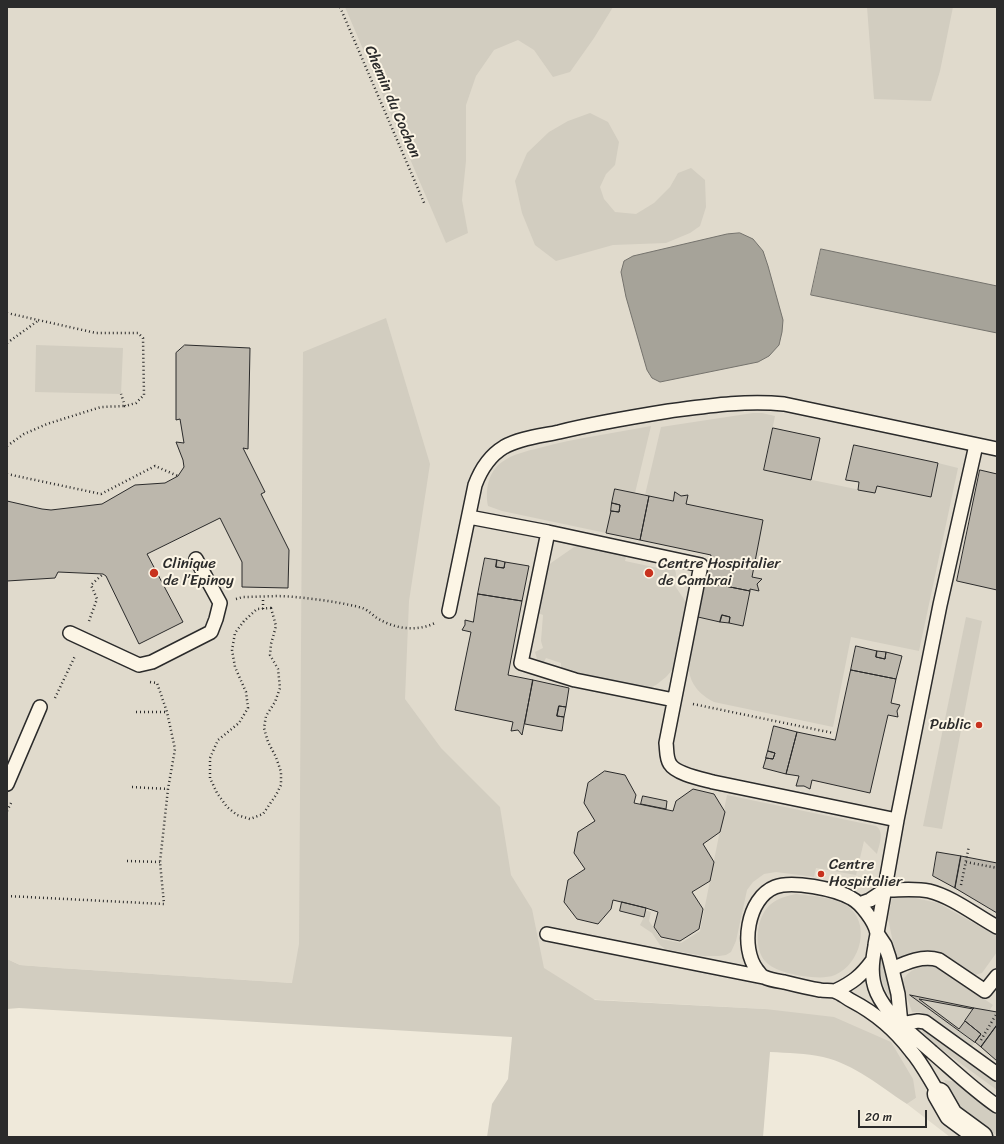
<!DOCTYPE html>
<meta charset="utf-8">
<style>
body{margin:0}
#map{position:relative;width:1004px;height:1144px;overflow:hidden;background:#efe9da;font-family:Sriracha,sans-serif}
canvas{display:block}
.frame{position:absolute;inset:0;border:8px solid #2b2b2b;pointer-events:none}
.scale{position:absolute;left:858px;top:1110px;width:69px;height:18px;box-sizing:border-box;border:2px solid #2b2b2b;border-top:0;padding-left:5px;font-size:12px;line-height:14px;white-space:nowrap;color:#2b2b2b;-webkit-text-stroke:3px #fcf5e5;paint-order:stroke}
</style>
<div id="map">
<canvas width="1004" height="1144"></canvas>
<div class="frame"></div>
<div class="scale">20 m</div>
</div>
<script>
const context = document.querySelector('canvas').getContext('2d');
context.lineJoin = 'round';
function fillPath(path, color) {
  context.fillStyle = color;
  context.fill(path, 'evenodd');
}
function stroke(path, color, width, dash) {
  context.strokeStyle = color;
  context.lineWidth = width;
  context.lineCap = dash ? 'butt' : 'round';
  context.setLineDash(dash || []);
  context.stroke(path);
}
function drawText(font, color, halo, rows, align = 'center') {
  context.font = font + ' Sriracha,sans-serif';
  context.lineWidth = 4;
  context.setLineDash([]);
  context.textBaseline = 'middle';
  context.strokeStyle = halo;
  context.fillStyle = color;
  for (const [text, x, y, turn = 0] of rows) {
    context.save();
    context.translate(x, y);
    context.rotate((+turn || 0) * Math.PI / 180);
    context.textAlign = isNaN(turn) ? turn : align;
    if (halo) context.strokeText(text, 0, 0);
    context.fillText(text, 0, 0);
    context.restore();
  }
}
fillPath(new Path2D(`
 M7 7H997V1137H950L907 1104 916 1098 765 1009 292 983 59 968 20 965 7 959Z`), '#e0dacc');
fillPath(new Path2D(`
 M345 7H613L594 38 570 72 553 77 534 50 518 40 494 50 476 76 466 105V161L462 200 468 233 446 243Z
 M867 7H953L940 71 931 101 874 99Z
 M590 113 608 122 619 142 615 165 606 174 600 187 604 199 615 212 636 214 654 203 670 187 678 173 691 168 705 180 706 207 700 226 690 233 666 243 613 245 556 261 535 245 522 213 515 181 527 153 549 132 568 121Z
 M386 318 430 464 409 601 405 699 441 748 500 807 511 875 532 909 544 968 595 1000 765 1009 834 1017 891 1042 913 1079 916 1098 907 1104C881 1087 854 1064 823 1057 806 1053 788 1053 770 1052L763 1137H487L492 1104 508 1079 512 1037 19 1008 7 1009V959L20 965 59 968 292 983 299 944 303 352Z
 M36 345 123 348 121 394 35 392Z
 M753 413H762L775 416 764 470 875 493 877 486 931 497 938 463 958 468 919 651 851 637 833 727 714 702C675 681 691 650 698 617L743 626 750 589 759 591 757 584 762 579 752 577 763 520 686 504 687 495 681 496 675 493 673 501 645 495 661 427Z
 M651 426 635 493 615 489 606 533 502 511 488 506C485 490 488 472 502 462 513 454 527 451 539 448 576 438 614 433 651 426Z
 M577 545 627 553 625 561 658 568 661 560C667 562 676 567 676 574 676 578 673 580 674 583 677 591 684 597 687 605L676 664 673 669 666 677 656 685 649 688H640L561 670V663L546 658 543 664 537 659 535 652 543 648 541 641 543 615 538 613 545 571 551 563Z
 M966 617 982 621 942 829 923 826Z
 M727 795 876 826C885 832 879 845 877 854L864 841 856 875 816 868 814 877 776 872 764 874 753 882 747 890 736 941 731 952 726 955 719 956H704L665 949 660 945 652 933 640 925 643 919 645 910 651 912 649 921 661 939 681 943 700 931Z
 M893 893 938 903 997 936V952L982 973 975 975C968 973 961 967 954 962 929 946 923 951 896 958L888 918Z
 M796 894C812 896 832 897 846 905 872 922 861 964 835 975 824 979 814 977 802 976 790 974 772 970 764 960 753 945 757 915 771 904 778 898 787 896 796 894Z
 M881 949 893 1002C880 984 879 971 881 949Z
 M930 965 936 966 993 1005 989 1011 911 995 975 1042 970 1049 921 1012H912L902 982C908 970 917 967 930 965Z
 M919 999 973 1009 959 1029Z
 M922 1027 997 1082V1090L923 1036Z
 M944 1080 957 1082 997 1112V1136L959 1107Z`), '#d2cdc0');
const water = new Path2D(`
 M740 233 753 239 763 251 768 266 783 320 782 332 779 345 769 356 758 362 660 382 652 378 647 370 626 297 621 272 624 261 633 256 727 234Z
 M821 249 997 286V333L811 295Z`);
fillPath(water, '#a6a399');
stroke(water, '#75736d', 1);
const building = new Path2D(`
 M185 345 250 348 248 449 243 448 265 492 261 494 289 550 288 588 242 587V562L220 518 147 554 183 622 139 644 106 576 103 574 58 572 55 578 7 581V501L42 509 51 510 102 504 135 485 165 483 178 476 184 467 183 460 176 442 184 443 180 419 176 420V353Z
 M773 428 820 438 811 480 764 470Z
 M854 445 938 463 931 497 877 486 875 493 858 490 859 482 846 480Z
 M980 470 997 474V590L957 581Z
 M615 489 649 496 640 540 606 533 611 511 619 512 620 505 612 503Z
 M675 492 681 496 688 495 686 504 763 520 752 577 762 579 757 584 759 591 750 589V591L705 582 711 555 640 540 649 496 673 501Z
 M612 503 620 505 619 512 611 511Z
 M485 558 497 560 496 567 504 568 505 562 529 566 522 601 478 594Z
 M497 560 505 562 504 568 496 567Z
 M705 582 750 591 743 626 729 623 730 617 722 615 720 622 698 617Z
 M478 594 522 601 508 675 533 680 522 735 518 730 511 731 513 722 455 710 471 632 462 630 465 625V620L473 622Z
 M722 615 730 617 729 623 720 622Z
 M856 646 877 651 876 657 885 659 886 652 902 656 896 679 851 670Z
 M877 651 886 652 885 659 876 657Z
 M851 670 896 679 891 703 900 705 897 711 898 717 888 715 870 793 812 780 810 789 804 786H796L799 776 786 774 797 732 835 740Z
 M533 680 569 688 566 707 559 706 557 716 564 717 562 731 525 724Z
 M559 706 566 707 564 717 557 716Z
 M774 726 797 732 786 774 763 768 766 758 773 759 775 753 768 751Z
 M768 751 775 753 773 759 766 758Z
 M605 771 625 775 636 795 634 803 673 811 676 801 693 789 714 794 725 812 720 832 703 844 714 862 710 881 692 892 703 909 699 929 680 941 661 937 654 927 658 912 646 908 613 900 611 909 598 924 577 919 564 902 568 880 585 869 574 853 578 832 595 821 584 803 588 783Z
 M643 796 667 801 666 809 641 804Z
 M937 852 961 856 955 888 933 876Z
 M961 856 997 863V913L955 888Z
 M622 902 646 908 644 917 620 911Z
 M910 995 974 1008 973 1009 919 999 959 1029 965 1021 981 1034 975 1042Z
 M974 1008 997 1012V1025L981 1047 975 1042 981 1034 965 1021Z
 M997 1025V1061L981 1047Z`);
fillPath(building, '#bcb7ac');
stroke(building, '#2b2b2b', 1);
const lane = new Path2D(`
 M469 517 548 532 701 565 666 743C667 750 666 758 670 764 676 774 702 779 713 782L897 820
 M548 532 521 663 575 680 674 700
 M449 611 475 485C481 469 489 456 504 447 520 438 541 436 559 432 595 423 632 417 669 411 707 406 745 400 784 404L997 449
 M70 633 139 665 152 662 211 632 216 619 220 603 196 559
 M7 784 40 707
 M885 890C900 890 915 888 929 891 953 897 975 915 997 927
 M859 904 870 900 885 890
 M547 934 763 977
 M892 969C907 962 923 955 939 960L985 991 997 976
 M835 991C852 983 861 976 872 961
 M901 1024 898 994 889 957 885 945 877 933 897 820 940 605 976 445
 M901 1024 918 1021 925 1022 997 1074
 M939 1094C930 1080 922 1063 911 1051 895 1030 875 1013 852 1001 846 998 840 992 834 991 830 990 825 991 820 990 808 988 796 985 784 982 778 981 770 980 764 977 761 976 759 972 757 970 740 948 747 898 775 887 792 880 835 889 851 898 861 903 875 922 877 933 877 937 875 942 875 946 872 962 870 977 877 993 888 1017 912 1034 932 1052 953 1070 974 1090 997 1106`);
const street = new Path2D(`
 M939 1094 951 1115 981 1137`);
stroke(lane, '#2b2b2b', 16);
stroke(street, '#2b2b2b', 25);
stroke(new Path2D(`
 M340 7 425 205
 M7 313 96 333H138L143 338 144 395 136 403 125 406 121 394
 M7 343 39 320
 M7 446 24 434 47 424 101 407 125 406
 M7 474 101 494 155 466 178 476
 M236 599 243 597C260 597 278 595 295 597 316 599 338 602 359 607 366 608 371 614 377 618 395 629 416 632 435 623
 M271 608 276 626 271 644 270 655 278 669 280 688 275 702 266 716 264 728 268 742 276 757 281 772V785L276 795 263 814 250 819 237 815 227 807 217 793 210 778V758L218 740 239 723 248 708 246 692 235 667 232 650 235 633 244 621 257 609Z
 M263 609V597
 M89 621 97 599 91 585 103 574
 M55 698 75 656
 M693 704 833 733
 M136 712H167
 M132 787 168 789
 M7 811 12 801
 M127 861 160 862
 M966 862 997 868
 M961 885 969 846
 M7 896 164 904 160 862 168 789 175 749 167 712 157 683 150 682
 M981 1040 997 1013`), '#2b2b2b', 2.5, [1, 3]);
stroke(lane, '#fcf5e5', 13);
stroke(street, '#fcf5e5', 22);
for (const [x, y, r, color] of [
 [154,573,5,"#c8321e"],
 [649,573,5,"#c8321e"],
 [979,725,4,"#c8321e"],
 [821,874,4,"#c8321e"]
]) {
  const dot = new Path2D();
  dot.arc(x, y, r, 0, 2 * Math.PI);
  context.fillStyle = color;
  context.fill(dot);
  stroke(dot, '#fcf5e5', 1.5);
}
drawText('15px', '#2b2b2b', '#fcf5e5', [
 ["Chemin du Cochon",392,102,67]
]);
drawText('15px', '#2b2b2b', '#fcf5e5', [
 ["Clinique",163,564],
 ["de l’Epinoy",163,581],
 ["Centre Hospitalier",658,564],
 ["de Cambrai",658,581],
 ["Public",971,725,"right"],
 ["Centre",829,865],
 ["Hospitalier",829,882]
], 'left');
</script>
